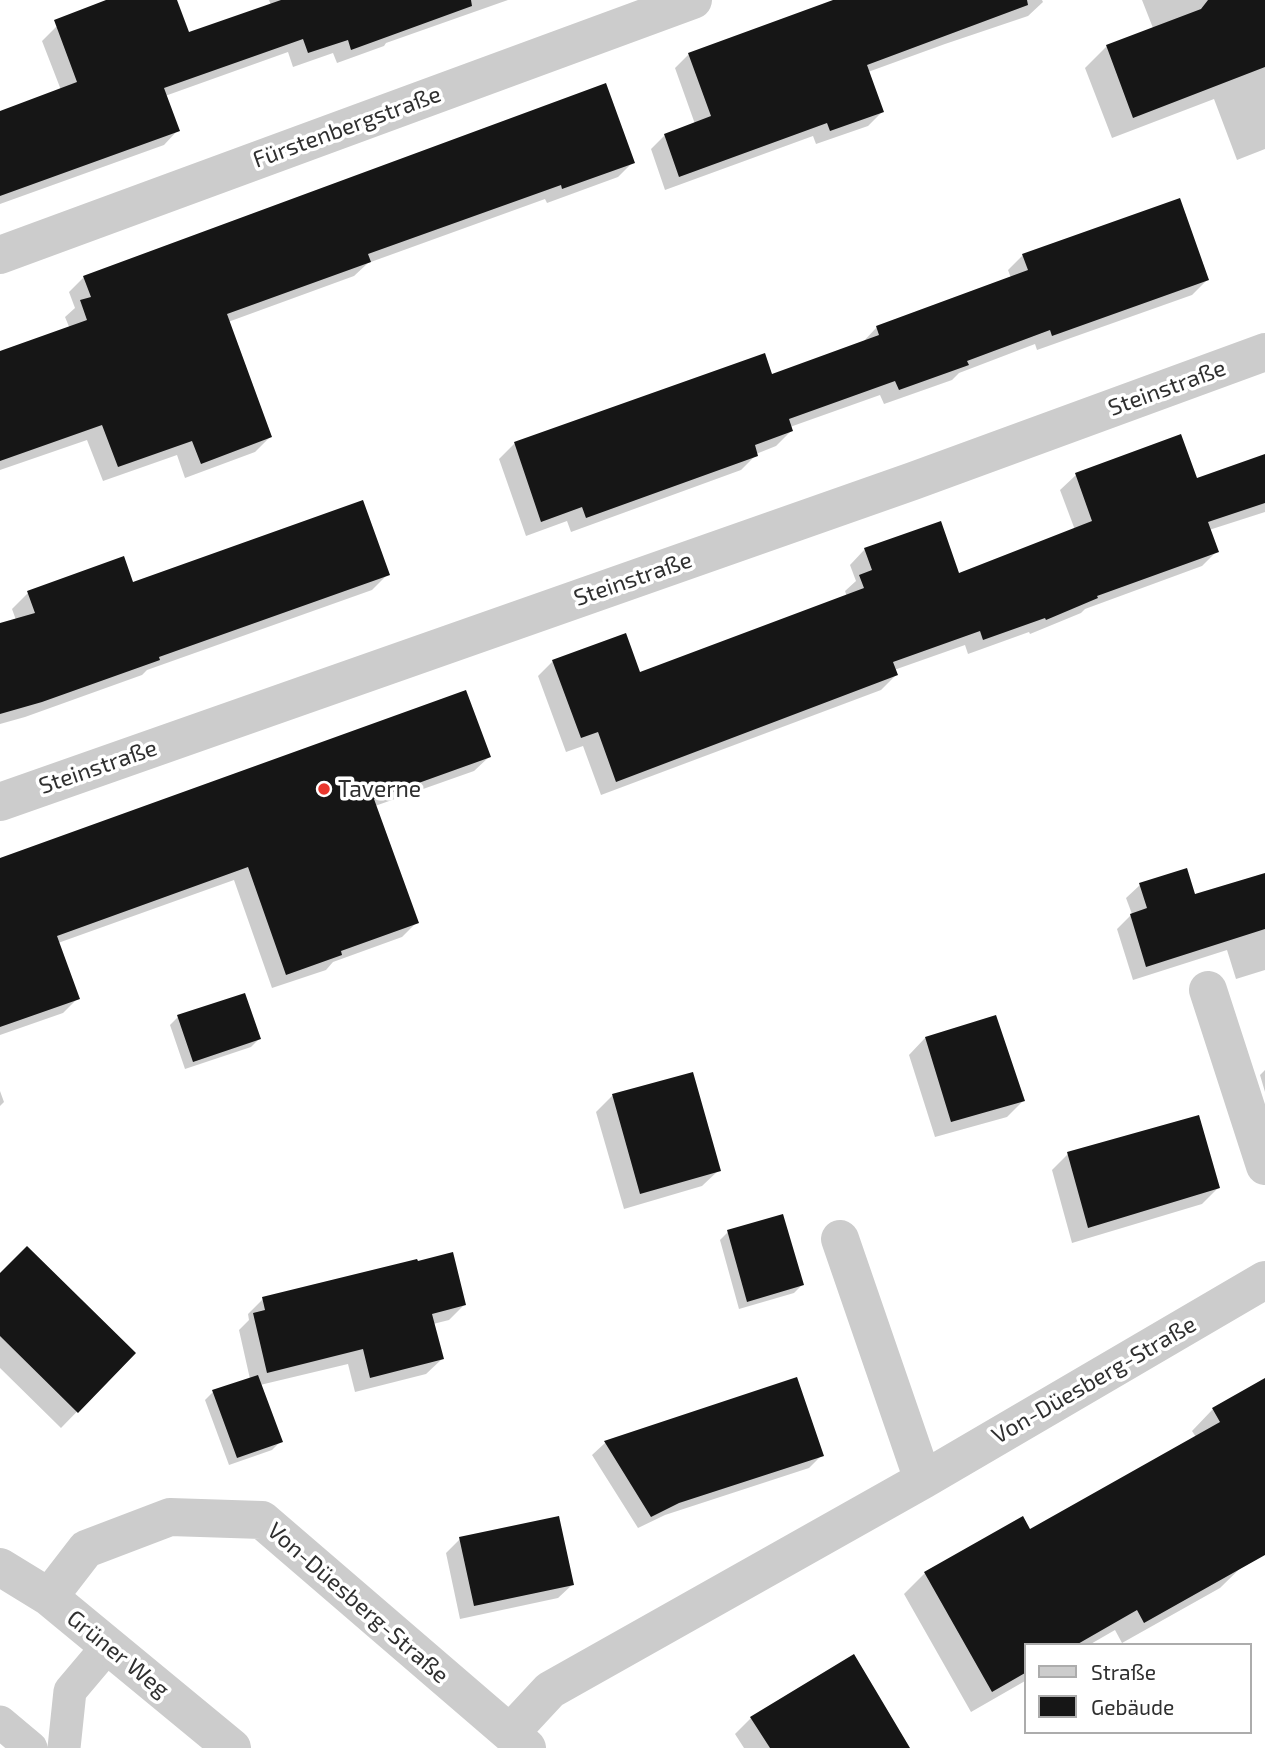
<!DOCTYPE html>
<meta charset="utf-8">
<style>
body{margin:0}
#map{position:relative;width:1265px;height:1748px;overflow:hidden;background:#fff;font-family:"Exo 2",sans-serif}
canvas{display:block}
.legend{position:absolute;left:1024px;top:1643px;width:228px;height:91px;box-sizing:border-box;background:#fff;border:2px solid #acacac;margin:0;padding:9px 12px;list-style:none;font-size:21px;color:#2f2f2f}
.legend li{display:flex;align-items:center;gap:14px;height:35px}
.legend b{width:35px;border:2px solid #acacac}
</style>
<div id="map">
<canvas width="1265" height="1748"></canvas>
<ul class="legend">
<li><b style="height:9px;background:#ccc"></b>Straße</li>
<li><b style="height:19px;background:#161616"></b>Gebäude</li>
</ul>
</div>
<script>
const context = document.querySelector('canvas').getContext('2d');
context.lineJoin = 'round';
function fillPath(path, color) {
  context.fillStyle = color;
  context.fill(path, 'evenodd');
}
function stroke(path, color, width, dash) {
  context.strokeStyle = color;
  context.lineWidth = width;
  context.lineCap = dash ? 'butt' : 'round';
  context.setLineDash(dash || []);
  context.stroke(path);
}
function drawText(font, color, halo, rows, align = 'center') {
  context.font = font + ' "Exo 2",sans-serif';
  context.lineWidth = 7;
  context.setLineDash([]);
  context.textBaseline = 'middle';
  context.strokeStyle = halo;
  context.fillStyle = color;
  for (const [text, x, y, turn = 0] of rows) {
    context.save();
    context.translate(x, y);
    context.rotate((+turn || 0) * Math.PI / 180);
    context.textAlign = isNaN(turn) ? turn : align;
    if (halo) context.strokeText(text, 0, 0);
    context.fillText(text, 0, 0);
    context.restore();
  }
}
fillPath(new Path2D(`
 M129 0H176L188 34 271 5 269 0H508L386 43 384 46 337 63 333 53 293 67 288 52 165 96 178 130 164 145 0 204V112L61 90 42 41 56 27Z
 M838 0H1042L1043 2 1028 16 945 44 868 72 882 112 868 126 816 144 813 136 665 190 651 149 665 135 695 124 675 68 689 54Z
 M1142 0H1265V149L1237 160 1214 99 1112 138 1085 68 1107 46 1153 28Z
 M633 162 618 177 547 203 545 199 368 263 354 276 228 322 270 437 255 452 185 478 177 455 103 481 87 440 0 470V353L70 329 65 317 75 308 69 292 84 277Z
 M1023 255 1207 280 1192 295 1037 350 1035 344 959 373 952 380 884 404 880 395 790 427 791 431 776 446 756 454V455L741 470 571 532 567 521 526 536 499 459 514 444 764 355 771 376 862 343 877 327 1011 278 1008 270Z
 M1265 456V512L1209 530 1217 551 1202 566 1085 609 1081 613 1030 634 1029 632 968 654 965 645 894 670 896 675 881 690 601 795 583 746 566 752 538 676 553 661 639 674 847 597 845 591 856 581 850 565 865 549 958 576 1075 530 1060 490 1076 475 1196 480Z
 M388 574 372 590 147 670 142 675 25 717 0 724V629L16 620 12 609 28 593 132 584Z
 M489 757 474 771 375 806 417 922 402 937 333 962 326 970 272 988 234 880 58 943 78 998 63 1013 0 1035V861Z
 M1265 875V970L1236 979 1227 950 1133 980 1117 929 1132 914 1126 898 1140 885 1194 896Z
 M178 1017 259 1039 251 1047 185 1069 170 1025Z
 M925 1038 1023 1101 1007 1117 935 1137 909 1055Z
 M1265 1070V1092L1260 1075Z
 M692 1074 719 1170 702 1186 624 1209 596 1112 612 1096Z
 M0 1091 4 1102 0 1106Z
 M1068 1154 1218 1188 1202 1204 1072 1243 1052 1170Z
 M728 1232 802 1285 794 1293 739 1309 720 1240Z
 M0 1275 134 1353 61 1428 0 1368Z
 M263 1299 464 1305 449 1320 433 1324 442 1359 426 1374 355 1392 348 1364 260 1385 280 1442 272 1450 229 1465 205 1400 213 1392 250 1379 239 1330 249 1320 248 1314Z
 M796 1379 822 1455 809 1468 665 1515 638 1528 592 1455 605 1443Z
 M1265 1380V1544L1220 1588 1122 1643 1115 1630 1089 1645H1025V1681L971 1712 904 1594 925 1573 1030 1531 1196 1437 1192 1431 1213 1409Z
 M460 1539 572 1585 558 1598 460 1619 446 1553Z
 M751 1718 908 1748H744L735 1734Z`), '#0003');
fillPath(new Path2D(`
 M106 0H177L189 32 281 0H471L472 6 351 50 348 40 308 53 303 39 164 88 180 131 0 196V111L77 82 54 20Z
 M833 0H1027L1028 5 867 65 884 112 830 131 827 123 679 177 664 134 711 116 688 53Z
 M1208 0H1265V67L1133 118 1106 45 1201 9Z
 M606 83 635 163 562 189 561 185 368 254 371 262 227 314 272 437 201 464 192 441 118 467 102 425 0 461V351L87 320 80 300 91 297 83 276Z
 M1180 198 1209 280 1052 336 1050 330 967 361 969 365 899 390 895 381 789 419 793 431 755 445 758 456 586 518 582 507 541 522 514 442 765 353 772 374 879 335 876 326 1028 270 1022 254Z
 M1181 434 1197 478 1265 454V503L1208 522 1219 552 1097 596 1098 598 1046 620 1045 618 983 640 980 631 893 662 898 675 616 782 598 732 581 738 552 660 626 633 640 672 864 588 859 575 872 570 864 548 941 521 959 573 1092 521 1075 473Z
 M363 500 390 575 159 657 160 660 42 702 0 714V623L35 613 27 591 124 556 133 582Z
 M466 690 491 757 374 799 419 923 341 951 342 955 286 975 248 867 57 936 80 999 0 1027V858Z
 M1187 868 1195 894 1265 873V929L1146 967 1130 914 1147 908 1139 883Z
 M245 993 261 1039 193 1062 177 1015Z
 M996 1015 1025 1101 951 1122 925 1037Z
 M693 1072 721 1171 640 1194 612 1094Z
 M1199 1115 1220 1188 1088 1228 1067 1152Z
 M783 1214 804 1285 747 1302 727 1230Z
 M27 1246 136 1353 78 1413 0 1336V1273Z
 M453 1252 466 1305 432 1314 444 1359 370 1378 363 1349 267 1373 253 1313 265 1310 262 1297 417 1259 418 1261Z
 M258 1375 283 1442 237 1458 212 1390Z
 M797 1377 824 1456 679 1503 651 1517 604 1441Z
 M1265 1378V1555L1144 1623 1137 1610 1076 1645H1025V1673L992 1692 924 1572 1023 1516 1030 1529 1220 1422 1212 1408Z
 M559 1516 574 1585 474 1606 459 1537Z
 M854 1654 910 1748H770L750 1717Z`), '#161616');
stroke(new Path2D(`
 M0 1722 31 1748
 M64 1748 70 1691 108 1646`), '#ccc', 33);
stroke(new Path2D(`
 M0 255 693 0
 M0 802 913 481 1265 352
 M1208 990 1265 1166
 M840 1239 923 1480
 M0 1567 49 1597 232 1748
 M49 1597 86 1549 170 1517 262 1520 527 1748
 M510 1733 550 1690 923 1480 1265 1280`), '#ccc', 38);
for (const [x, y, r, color] of [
 [324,789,7,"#e9372e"]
]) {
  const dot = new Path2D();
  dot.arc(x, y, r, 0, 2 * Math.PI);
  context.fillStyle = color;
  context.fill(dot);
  stroke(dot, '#fff', 2.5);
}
drawText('23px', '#2f2f2f', '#fff', [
 ["Fürstenbergstraße",347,127,-20],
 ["Steinstraße",1167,388,-20],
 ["Steinstraße",633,579,-19],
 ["Steinstraße",98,767,-19],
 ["Von-Düesberg-Straße",1094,1380,-30],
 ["Von-Düesberg-Straße",358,1603,41],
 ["Grüner Weg",118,1654,39]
]);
drawText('23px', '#2f2f2f', '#fff', [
 ["Taverne",338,789]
], 'left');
</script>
